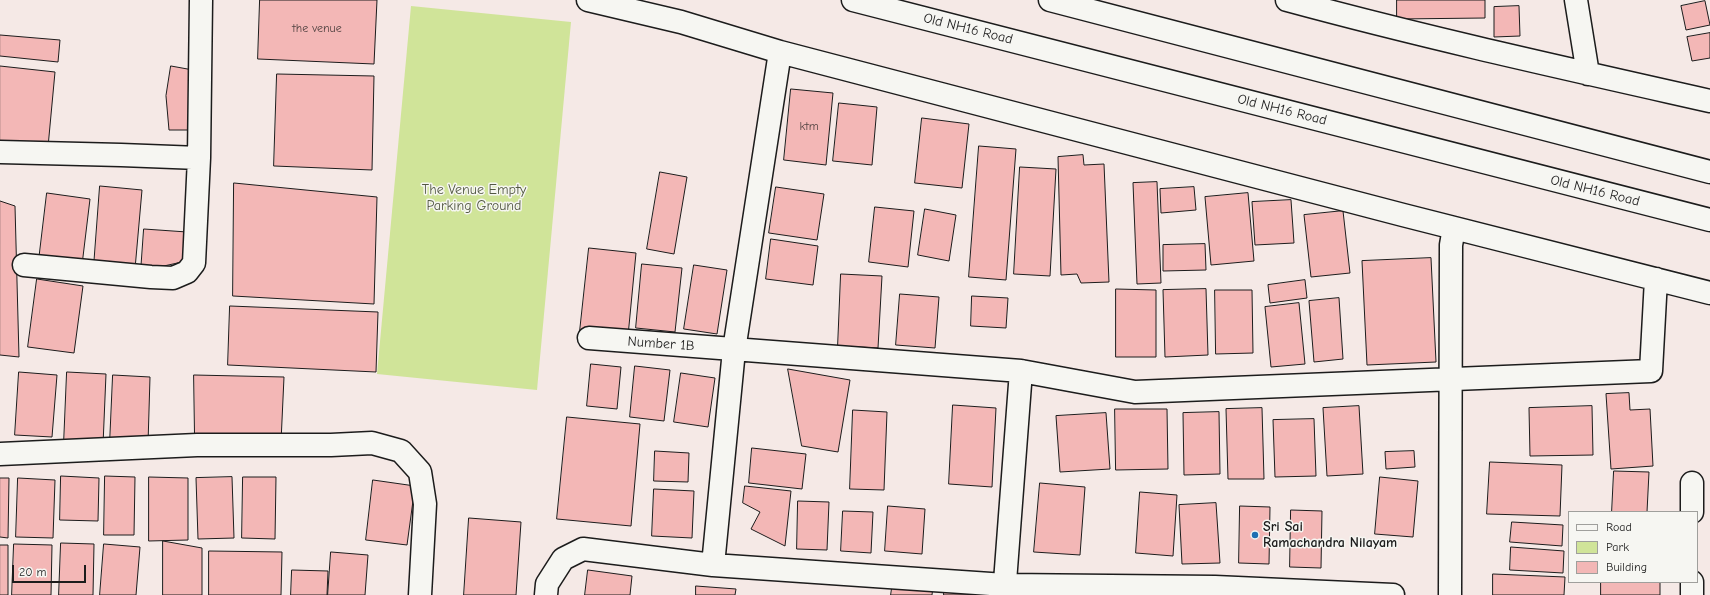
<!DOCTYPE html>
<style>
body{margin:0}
#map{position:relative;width:1710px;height:595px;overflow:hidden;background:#f5e9e6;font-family:"Comic Neue",sans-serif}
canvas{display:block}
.legend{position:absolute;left:1568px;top:511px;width:130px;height:72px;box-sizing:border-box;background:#f6f6f2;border:1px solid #9f9f9c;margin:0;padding:5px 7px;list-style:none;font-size:12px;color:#1c1c1c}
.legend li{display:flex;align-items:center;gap:8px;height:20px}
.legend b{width:20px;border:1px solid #9f9f9c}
.scale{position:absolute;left:12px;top:565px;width:74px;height:18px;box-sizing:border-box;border:2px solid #1c1c1c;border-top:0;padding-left:5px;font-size:12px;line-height:14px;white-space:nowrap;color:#1c1c1c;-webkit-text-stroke:3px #f6f6f2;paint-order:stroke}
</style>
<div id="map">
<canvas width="1710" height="595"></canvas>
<ul class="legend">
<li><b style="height:5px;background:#f6f6f2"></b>Road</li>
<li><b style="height:11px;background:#d0e499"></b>Park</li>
<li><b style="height:11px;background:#f3b7b6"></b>Building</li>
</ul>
<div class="scale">20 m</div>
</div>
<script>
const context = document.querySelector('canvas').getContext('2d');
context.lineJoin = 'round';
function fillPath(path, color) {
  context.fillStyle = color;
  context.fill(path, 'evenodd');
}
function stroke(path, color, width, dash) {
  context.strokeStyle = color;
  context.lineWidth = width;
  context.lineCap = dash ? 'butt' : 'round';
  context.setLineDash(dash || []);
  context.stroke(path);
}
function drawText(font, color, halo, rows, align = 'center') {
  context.font = font + ' "Comic Neue",sans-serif';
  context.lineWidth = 3;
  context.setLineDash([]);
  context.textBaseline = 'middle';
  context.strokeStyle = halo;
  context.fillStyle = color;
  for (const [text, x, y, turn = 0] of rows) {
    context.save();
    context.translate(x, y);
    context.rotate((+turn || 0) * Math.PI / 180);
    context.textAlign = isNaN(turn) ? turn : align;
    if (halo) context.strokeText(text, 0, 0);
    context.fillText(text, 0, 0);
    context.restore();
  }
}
fillPath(new Path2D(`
 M411 6 571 22 537 390 377 374Z`), '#d0e499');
const building = new Path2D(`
 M260 0H377L374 64 258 59Z
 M1397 0H1485V18L1397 19Z
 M1705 1 1710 25 1686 30 1681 6Z
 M1519 6 1520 36 1494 37V7Z
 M1710 33V58L1692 61 1687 37Z
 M0 35 60 40 58 62 0 56Z
 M0 66 55 72 48 147 0 141Z
 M171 66 193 70V130H169L166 96Z
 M277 74 374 76 372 170 274 166Z
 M791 89 833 93 826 165 784 160Z
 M839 103 877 107 872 165 833 161Z
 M922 118 969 124 962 188 915 183Z
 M979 146 1016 149 1006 280 969 277Z
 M1083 155 1084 165 1104 164 1109 282 1081 283 1077 274 1061 275 1058 157Z
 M1020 167 1056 169 1050 276 1014 274Z
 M660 172 687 177 674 254 647 249Z
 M1157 182 1161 283 1137 284 1133 183Z
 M234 183 377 197 374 304 233 296Z
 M100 186 142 190 135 269 94 266Z
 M776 187 824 194 817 240 769 233Z
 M1194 187 1196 210 1161 213 1160 189Z
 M47 193 90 199 82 265 39 260Z
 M1248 193 1254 261 1211 265 1205 197Z
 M1291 200 1294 243 1255 245 1252 202Z
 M0 201 15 206 19 357 0 355Z
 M875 207 914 211 908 267 869 262Z
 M925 209 956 215 949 261 918 255Z
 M1343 211 1350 273 1311 277 1304 215Z
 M144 229 187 232 182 262 141 271Z
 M771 239 818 246 813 285 766 279Z
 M1205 244 1206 270 1163 271V245Z
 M589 248 636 253 628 336 580 331Z
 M1431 258 1436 362 1367 365 1362 261Z
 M642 264 682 268 675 332 636 328Z
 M694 265 727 270 717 334 684 329Z
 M841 274 882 276 878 348 838 346Z
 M37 279 83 286 74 353 28 347Z
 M1305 280 1307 298 1270 303 1268 285Z
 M1116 289 1156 290V357H1116Z
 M1206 289 1208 355 1165 357 1163 290Z
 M1215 290H1252L1253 353 1216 354Z
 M900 294 939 297 935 348 896 345Z
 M972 296 1008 298 1006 328 971 326Z
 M1339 298 1343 359 1314 362 1309 301Z
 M1299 303 1305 364 1271 367 1265 307Z
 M230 306 378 312 376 372 228 365Z
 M591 364 621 367 617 409 587 406Z
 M635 366 670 370 664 421 630 417Z
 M788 369 850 380 838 452 802 446Z
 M19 372 57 375 52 437 15 435Z
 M67 372 106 374 103 445 64 443Z
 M681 373 715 378 708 427 674 422Z
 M113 375 150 377 148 444 110 443Z
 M194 375 284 377 281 442 195 440Z
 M1629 393 1630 410 1650 409 1653 466 1611 469 1606 394Z
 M953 405 996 408 992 487 949 484Z
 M1359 406 1363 474 1327 476 1323 408Z
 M1592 406 1593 455 1530 456 1529 408Z
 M1262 408 1264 479H1228L1226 409Z
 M1115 409H1167L1168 469 1116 470Z
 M853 410 887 412 884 490 850 489Z
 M1219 412 1220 474 1184 475 1183 413Z
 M1106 413 1110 469 1060 472 1056 416Z
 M567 417 640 424 631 526 557 519Z
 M1314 419 1316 476 1275 477 1273 420Z
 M752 448 806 454 802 489 749 483Z
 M655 451 689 453 688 482 654 481Z
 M1414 451 1415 467 1386 469 1385 452Z
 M1490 462 1562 465 1560 516 1487 514Z
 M1614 471 1649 472 1647 512H1612Z
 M61 476 99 478 98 521 60 520Z
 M105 476 135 477 134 535H104Z
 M149 477 188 478V540L149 541Z
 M232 477 234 538 198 539 196 478Z
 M243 477H276L275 539 242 538Z
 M1380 477 1418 481 1413 537 1375 534Z
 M0 478H9L8 538 0 537Z
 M18 478 55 480 53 538 16 537Z
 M373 480 415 486 407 545 366 540Z
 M1040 483 1085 487 1080 555 1034 552Z
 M745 486 791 491 785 546 751 529 760 512 743 503Z
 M654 489 694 491 692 538 652 536Z
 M1140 492 1177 495 1173 556 1136 553Z
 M798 501 829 502 827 550 797 549Z
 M1216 503 1220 563 1182 564 1179 505Z
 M888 506 925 509 922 554 885 551Z
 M1240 506 1270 507 1269 564 1239 563Z
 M1291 510 1322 511 1321 568 1290 567Z
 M843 511 873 512 871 553 841 551Z
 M469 518 521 522 516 595H464Z
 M1512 522 1563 525 1562 546 1510 542Z
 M163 541 202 548V595H163Z
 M61 543 94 544 93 595H59Z
 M14 544 52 545 51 595H12Z
 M104 544 140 547 136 595H100Z
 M0 545H8V595H0Z
 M1511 547 1564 551 1563 573 1510 570Z
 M209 551 282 552 281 595H209Z
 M331 552 368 555 365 595H328Z
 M292 570 328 571 327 595H291Z
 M588 570 632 576 630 595H585Z
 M1493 574 1565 577 1564 595H1493Z
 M893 581 933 586 932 595H891Z
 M1601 582H1660V595H1601Z
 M696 586 736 589 735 595H696Z
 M944 590 983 593V595H944Z`);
fillPath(building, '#f3b7b6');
stroke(building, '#1c1c1c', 1);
const minor = new Path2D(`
 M588 0 681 22 780 52 1403 215 1710 293
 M1287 0C1427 38 1568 69 1710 101
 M1576 0 1588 74
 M0 152 121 155 199 158
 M24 265 151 277 173 278 187 272 194 263 199 158 201 0
 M589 338 1021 371 1135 392 1651 371 1656 279
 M0 454 197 445H331L372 443 401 451 420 472 425 504 420 595
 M1692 483V512
 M713 565 734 350 780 52
 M1692 582V595
 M546 595 547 584 563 559 583 549 713 565 1005 585 1215 587 1393 595
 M1004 595 1021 371
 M1450 595 1451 245 1454 228`);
const major = new Path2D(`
 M853 0 1710 220
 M1050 0 1710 172`);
stroke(minor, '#1c1c1c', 25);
stroke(major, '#1c1c1c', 25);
stroke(minor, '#f6f6f2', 22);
stroke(major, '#f6f6f2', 22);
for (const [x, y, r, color] of [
 [1255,535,4,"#1f6fb2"]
]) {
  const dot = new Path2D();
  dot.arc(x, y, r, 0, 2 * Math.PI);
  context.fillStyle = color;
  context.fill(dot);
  stroke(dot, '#f6f6f2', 1.5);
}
drawText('12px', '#524342', null, [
 ["the venue",317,29],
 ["ktm",809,127]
]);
drawText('14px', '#1c1c1c', '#f6f6f2', [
 ["Old NH16 Road",968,29,14],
 ["Old NH16 Road",1282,110,14],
 ["Old NH16 Road",1595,191,14],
 ["Number 1B",661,344,4]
]);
drawText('14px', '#525842', '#f6f6f2', [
 ["The Venue Empty",474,190],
 ["Parking Ground",474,206]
]);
drawText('bold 14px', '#1c1c1c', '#f6f6f2', [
 ["Sri Sai",1263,527],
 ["Ramachandra Nilayam",1263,543]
], 'left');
</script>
